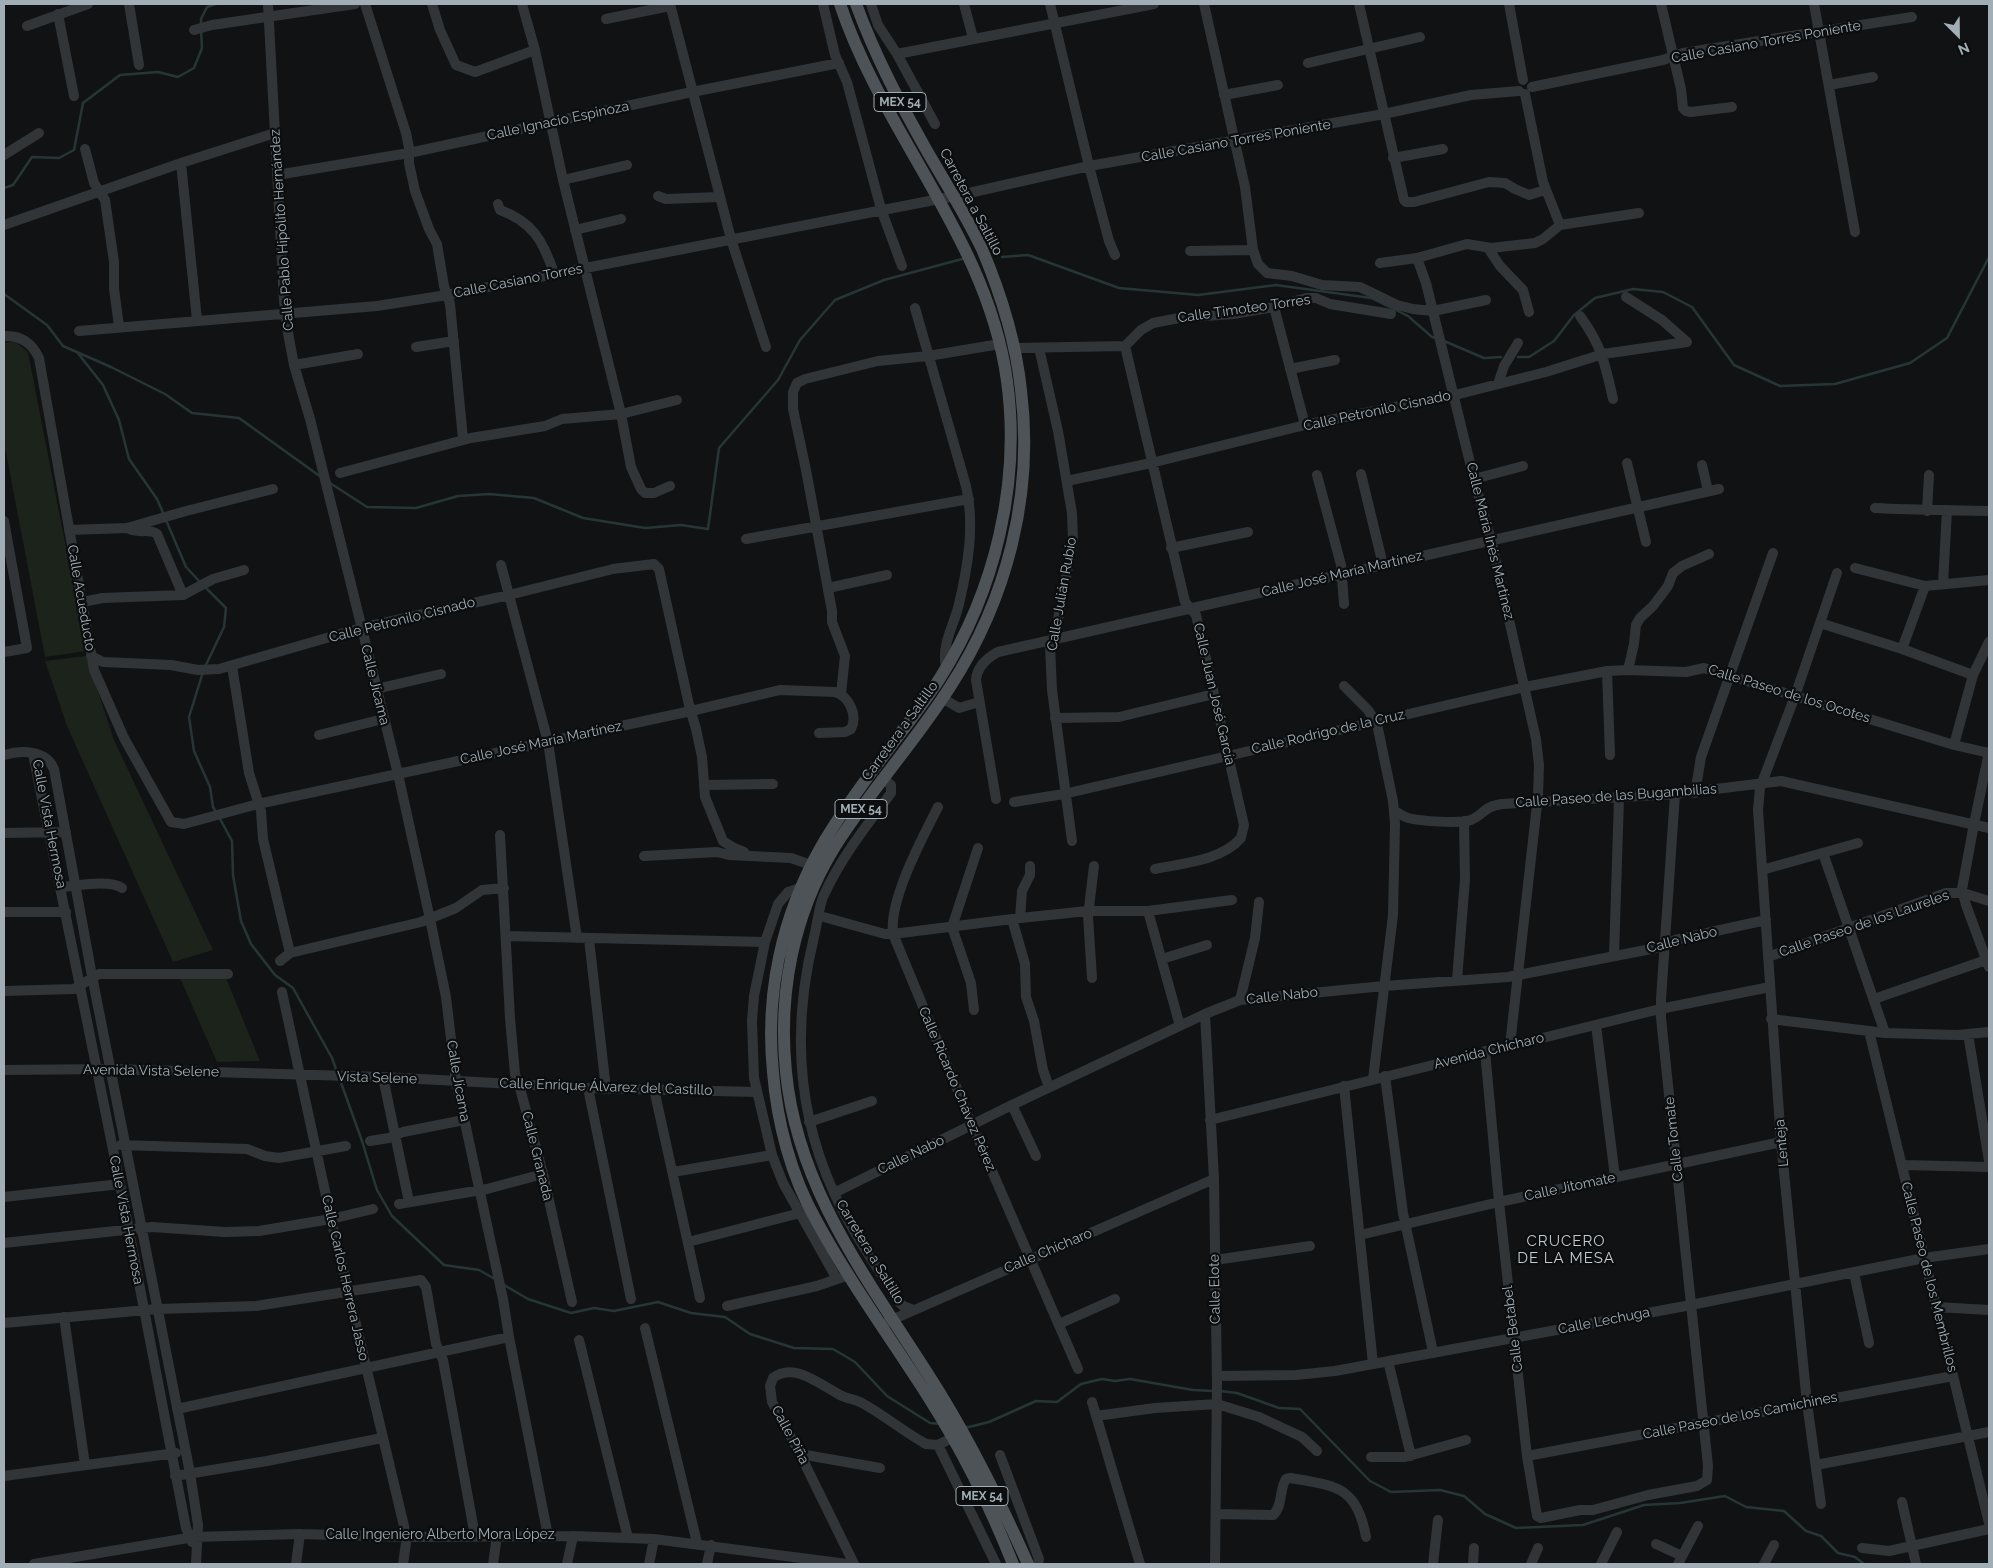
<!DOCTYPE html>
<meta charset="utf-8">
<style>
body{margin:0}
#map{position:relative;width:1993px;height:1568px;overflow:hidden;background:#111213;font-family:Raleway,sans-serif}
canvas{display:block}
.frame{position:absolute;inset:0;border:5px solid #a1aeb5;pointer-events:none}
.north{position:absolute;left:1933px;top:10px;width:50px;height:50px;-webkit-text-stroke:4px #0c0d0e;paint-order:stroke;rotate:157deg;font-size:14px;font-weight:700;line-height:20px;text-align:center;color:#a1aeb5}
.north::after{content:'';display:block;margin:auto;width:18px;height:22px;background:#a1aeb5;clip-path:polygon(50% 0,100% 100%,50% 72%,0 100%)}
</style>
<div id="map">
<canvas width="1993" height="1568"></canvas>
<div class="frame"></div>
<div class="north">N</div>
</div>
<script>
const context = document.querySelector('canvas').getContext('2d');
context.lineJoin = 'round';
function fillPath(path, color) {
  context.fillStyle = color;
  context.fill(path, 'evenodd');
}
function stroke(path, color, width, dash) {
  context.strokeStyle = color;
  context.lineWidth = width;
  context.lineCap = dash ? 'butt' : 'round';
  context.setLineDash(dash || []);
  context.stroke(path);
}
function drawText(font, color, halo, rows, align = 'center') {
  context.font = font + ' Raleway,sans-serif';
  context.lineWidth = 4.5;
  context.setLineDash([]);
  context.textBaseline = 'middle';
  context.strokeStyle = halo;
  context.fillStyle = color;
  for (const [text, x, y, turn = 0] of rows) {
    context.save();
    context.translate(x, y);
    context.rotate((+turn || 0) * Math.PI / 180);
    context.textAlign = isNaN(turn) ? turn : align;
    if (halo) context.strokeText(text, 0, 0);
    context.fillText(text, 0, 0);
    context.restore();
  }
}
fillPath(new Path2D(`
 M14 341 28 352 86 651 45 657 4 442V343Z
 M86 656 114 740 213 950 173 962 67 726 45 661Z
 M180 978H226L260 1061 217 1062Z`), '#1c231b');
stroke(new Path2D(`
 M201 24V19L207 7 216 4
 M4 188 13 185 32 157 59 158 74 150 83 103 120 75 158 72 178 77 194 68 202 48 201 30
 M1002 257 1028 255 1119 288 1198 295 1276 285 1371 298 1408 316 1432 337 1436 338
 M4 294 47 325 63 346 111 367 165 394 192 413 239 418 321 477
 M1444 341 1484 358 1501 357
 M77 352 103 385 119 420 129 459 157 499 164 515
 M1518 357H1529L1554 341 1574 315 1595 298 1633 289 1663 292 1692 307 1734 365 1780 386 1835 384 1910 363 1947 338 1989 257
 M330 483 367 507 416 508 458 496 489 494 534 498 583 518 645 528 681 525 708 529 719 448 778 380 800 340 835 300 884 280 962 259
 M166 520 186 567 200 582
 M204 586 226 608 224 627 205 667
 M203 672 189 717 194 751 210 787 213 807 216 812
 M219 817 232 841 233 875 241 921 251 944 275 975 293 988 332 1058 337 1072
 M340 1080 362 1141 377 1190 392 1216 444 1265 479 1270 495 1279
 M504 1285 528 1299 571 1313 594 1308 614 1311 658 1302 691 1313 725 1317 750 1334 794 1348 833 1349 855 1362 887 1396 930 1423 941 1424
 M1220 1391 1237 1393 1279 1408 1300 1409 1370 1481 1391 1492 1440 1490 1464 1496 1485 1514 1516 1528 1583 1525 1644 1505 1680 1503 1725 1496 1746 1507 1784 1511 1806 1531 1821 1536 1838 1553 1855 1557 1864 1564
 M964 1427H969L989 1422 1036 1401 1057 1402 1081 1384 1102 1379 1115 1381 1130 1379 1193 1390 1214 1391`), '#263637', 2.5);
stroke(new Path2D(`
 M129 4 139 65
 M268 4 284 301 288 333 294 365 310 419 398 774 430 919 446 997 456 1081 503 1299 509 1337 548 1536
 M365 4 406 133 409 148V163L415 191 429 229 437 244 444 286 450 304 463 439
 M432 4 440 30 456 65 475 72 535 50
 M522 4 535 50 563 180 621 414 631 467 641 489 645 493H654L670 486
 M670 4 731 239 766 347
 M823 4 835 55 847 82 881 209 902 266
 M871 4 878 25 897 54 935 124
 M964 4 973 38
 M1050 4 1089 166 1109 241 1115 255
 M1204 4 1245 187 1253 250
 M1359 4 1404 200 1406 202H1414L1489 182 1505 183 1515 189 1529 195 1545 190
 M1509 4 1523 80
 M1661 4 1681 89 1683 108 1686 111 1691 112 1732 107
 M1814 4 1855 232
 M58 14 74 96
 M606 19 670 6
 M27 26 88 4
 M194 30 212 25 355 4
 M897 54 1154 4
 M1308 63 1420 37
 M1829 85 1873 77
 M1532 87 1663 60 1683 53 1912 17
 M1525 94 1543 182 1560 225
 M1224 95 1278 85
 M85 149 94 183 105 200 114 262V289L119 326
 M4 155 39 133
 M1393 158 1443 149
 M181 163 197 320
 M277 175 409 153 692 92 839 63
 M563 180 627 165
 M658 196 666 199 720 197
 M498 204 500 210C533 222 543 241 554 273
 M4 225 181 163 275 133
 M575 230 621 219
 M1491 248 1490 251 1500 266 1523 290 1529 312
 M1190 251 1253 250 1258 264 1267 273 1292 276 1322 285 1360 287 1397 305 1413 309 1433 311 1486 300
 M1417 258 1426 283 1474 479 1491 540 1536 739 1539 765 1538 796 1510 1045
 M1380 263 1417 258 1467 244 1491 248 1535 243 1543 239 1560 225 1639 213
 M1626 297 1662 320 1687 342
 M1274 307 1305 425
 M915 308 966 486C975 525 968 566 959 604 954 626 941 644 946 667
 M1580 316C1602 346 1605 364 1613 399
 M79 331 377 306 447 295 960 195 1089 166 1384 114 1471 95 1519 91
 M4 336C20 335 32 343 39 358L94 670 124 738 171 822 184 824 258 804 691 711 780 690 835 692C849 696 858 715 851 729L845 732 819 733
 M1125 346 1185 602 1196 615 1244 825 1241 838C1221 861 1183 863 1155 869
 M416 347 454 341
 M1014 348 1125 346 1141 330 1153 323 1179 318 1233 314 1274 307 1306 298H1316L1330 304 1391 314
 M1039 348 1058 431 1072 513 1073 540 1056 630 1050 646 1052 690 1072 841
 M294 365 358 354
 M1290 369 1335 360
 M1498 384 1504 366 1518 343
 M1627 463 1646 542
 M1702 465 1708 491
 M340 473 471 438 545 426 562 419 621 414 677 400
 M1361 474 1383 565
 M1317 475 1341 565 1344 604
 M1474 479 1523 466
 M1067 481 1151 463 1305 425 1455 395 1546 372 1603 354 1687 342
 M1875 508C1913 510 1951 510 1989 511
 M1927 511 1929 475
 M4 521 27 648 4 652
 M129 529C138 534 149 528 157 534L183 595
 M69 530 127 528 186 511 273 489
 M746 539 969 499
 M1171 548 1248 532
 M501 565 548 742 577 938
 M1855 568 1925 586 1989 580
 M1943 584 1947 510
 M828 588 887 575
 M82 602 103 598 183 595 213 579 244 570
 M1820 623 1902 649 1973 675
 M1902 649 1925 586
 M91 656 103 662 171 665 198 670 219 669 361 628 509 595 613 569 654 564 659 569 689 705 696 729 702 757 705 797 723 841 734 848 744 852 746 856
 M232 666 249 773 261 811 263 839 290 953
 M1628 670 1634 644 1636 625 1640 618 1653 606 1668 586 1673 573 1682 566 1709 554
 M1607 671 1610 755
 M1344 686 1368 710 1377 724 1393 801 1395 824 1393 915 1373 1079
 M376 689 441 674
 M841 694 845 656 832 622V611L806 470 793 409V392L797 383 805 379 878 361 928 356 1000 344
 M942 698 959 708 979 702
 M1055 718 1119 717 1214 694
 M319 735 383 719
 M1954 745 1973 675 1989 642
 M1989 752 1974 824 1962 889 1966 905 1989 967
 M33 754 120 1184 186 1528 192 1542
 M4 755C21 750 46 750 54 769L92 976 190 1473 198 1525 196 1564
 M883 779 891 785V793C866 826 840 859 823 897 819 907 817 925 814 937 792 1026 796 1111 835 1195 852 1232 877 1267 899 1302L903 1306 913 1310
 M705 785 773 784
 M1695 793 1701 757 1773 553
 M996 799 976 680C977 667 987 658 998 652L1719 489
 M1014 802 1064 794 1525 687 1607 671 1628 670 1686 672 1704 668 1954 745 1989 753
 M938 807C922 839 889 899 893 934L972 1125 1078 1369
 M1394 810C1398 813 1402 816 1408 818 1420 821 1459 824 1471 820 1485 814 1482 807 1502 804L1675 794 1781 781 1989 828
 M4 833 66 832
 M500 835 510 1018 515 1074 521 1092 543 1174 572 1302
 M1823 853 1885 1033
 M644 856 717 852 729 855 791 858 811 865
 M1762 870 1858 843
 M60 887C76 886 110 879 122 888
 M800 888 788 892 778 904 765 942 754 996 752 1021 754 1078 772 1155 783 1183 837 1279
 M1148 911 1180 1026
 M4 912H66
 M820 916 885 934H893L1020 918 1088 911H1148L1232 900
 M1020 918 1022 891 1030 875V866
 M1012 919 1025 964 1026 997 1034 1021 1043 1070 1049 1087
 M506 936 765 942
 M589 939 606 1089
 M1614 956 1619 798
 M1768 957 1946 893H1963L1989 901
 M1162 959 1207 945
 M280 961 290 953 421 922 456 908 482 890 504 888
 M1092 978 1088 916 1094 866
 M1457 980 1465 879 1464 821
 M4 991 74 989 99 974H228
 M282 992 331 1219 404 1526 406 1543 403 1564
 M1874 999 1989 959
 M1240 1000 1255 938 1259 902
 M974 1010 971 983 952 927 978 848
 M1205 1014 1214 1179 1217 1383 1215 1564
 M1771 1019 1885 1033 1957 1035 1989 1032
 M1596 1025 1615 1177
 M1869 1031 1989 1523
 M1968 1034 1989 1161
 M1485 1051 1499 1202 1527 1456 1537 1516 1541 1518 1580 1510H1593L1648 1495 1697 1486 1707 1480 1708 1466 1661 1018V999L1675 794
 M4 1070 111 1069 383 1077 588 1088 756 1092
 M1385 1076 1403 1213 1433 1352
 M383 1077 409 1202
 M1344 1086 1373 1364
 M588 1088 631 1299
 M654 1089 700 1298
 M1012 1105 1036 1156
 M1210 1120 1660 1009 1770 987
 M809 1122 872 1101
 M370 1141 389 1138 403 1132 464 1120
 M121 1145 247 1149 265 1156 279 1158 346 1146
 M1902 1165 1989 1167
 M673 1172 772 1155
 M834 1193 1012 1105 1205 1014 1240 1000 1384 986 1508 977 1656 948 1675 940 1766 920
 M4 1197 120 1184
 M399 1204 487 1189 543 1174
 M1360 1235 1499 1202 1781 1142
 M688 1242 800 1213 804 1215
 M4 1243 152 1227 225 1232 259 1231 331 1219 373 1209
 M1215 1260 1310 1246
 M1854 1273 1869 1343
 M727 1306 817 1286 843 1277
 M1936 1307 1989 1310
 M64 1317 85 1465
 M887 1322 1214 1179
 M4 1323 157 1309 256 1306 421 1280 426 1287 436 1344 443 1360 475 1536
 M1059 1324 1115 1299
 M645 1328 697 1543
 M579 1340 628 1538
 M1388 1361 1411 1456
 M1217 1376 1296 1375 1335 1371 1691 1305 1924 1258 1989 1249
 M1092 1402 1140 1564
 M177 1409 509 1337
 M1096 1416 1155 1408 1217 1404 1259 1417 1302 1437 1317 1451
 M938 1445 996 1564
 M800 1454 880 1468
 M1000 1455 1039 1559 1038 1564
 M1527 1456 1953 1376
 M1371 1457H1405L1466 1440
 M1816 1465 1989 1432
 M4 1476 176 1453
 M175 1476 267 1461 382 1438
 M1902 1502 1916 1564
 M1821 1504 1807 1403 1781 1142 1758 810 1760 788 1795 696 1837 573
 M1216 1514 1273 1515C1283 1507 1279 1489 1286 1479L1291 1478C1336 1486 1357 1486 1366 1537
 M1656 1544 1682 1556
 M1862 1548 1889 1551 1989 1529
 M34 1564 194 1537 300 1534 406 1537 573 1536 654 1539 847 1564
 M296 1564 300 1534
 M493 1564 497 1536
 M567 1564 573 1536
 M649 1564 654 1539
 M707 1564 711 1545
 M854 1564 800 1454 772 1402 770 1386 773 1378C794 1361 822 1386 840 1395 847 1399 855 1399 862 1403 884 1415 904 1432 926 1444L938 1445 952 1438
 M1433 1564 1438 1520
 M1473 1564 1474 1548
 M1531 1564 1538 1548
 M1601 1564 1617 1532
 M1678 1564 1698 1526
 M1764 1564 1774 1545`), '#323538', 10);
stroke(new Path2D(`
 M840 4C884 136 988 240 1007 381 1021 483 995 591 940 678 923 705 903 729 884 755 862 785 839 815 821 847 782 916 765 993 773 1072 777 1122 791 1176 816 1220 849 1281 890 1337 927 1395 961 1448 990 1506 1013 1564
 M856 4C875 56 900 103 927 151 946 184 966 215 982 249 1001 294 1016 342 1021 390 1034 495 1007 599 950 687 915 742 869 792 834 848 793 915 778 994 786 1072 798 1197 878 1292 941 1395 974 1449 1002 1506 1028 1564`), '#4d5357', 12);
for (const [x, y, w] of [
 [900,102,52],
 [861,809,52],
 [982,1496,52]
]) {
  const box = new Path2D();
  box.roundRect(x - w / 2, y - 9.5, w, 19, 4);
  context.fillStyle = '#0c0d0e';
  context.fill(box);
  stroke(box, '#a1aeb5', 1);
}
drawText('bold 12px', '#a1aeb5', null, [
 ["MEX 54",900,102],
 ["MEX 54",861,809],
 ["MEX 54",982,1496]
]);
drawText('14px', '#a1aeb5', '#0c0d0e', [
 ["Calle Casiano Torres Poniente",1766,42,-10],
 ["Calle Ignacio Espinoza",558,121,-12],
 ["Calle Casiano Torres Poniente",1236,141,-10],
 ["Carretera a Saltillo",971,202,62],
 ["Calle Pablo Hipólito Hernández",282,230,-94],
 ["Calle Casiano Torres",518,281,-11],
 ["Calle Timoteo Torres",1244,309,-8],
 ["Calle Petronilo Cisnado",1377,411,-12],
 ["Calle María Inés Martínez",1490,541,76],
 ["Calle José María Martínez",1342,574,-13],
 ["Calle Julián Rubio",1062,594,-80],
 ["Calle Acueducto",81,598,80],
 ["Calle Petronilo Cisnado",402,620,-14],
 ["Calle Jícama",375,685,76],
 ["Calle Juan José García",1214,694,77],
 ["Calle Paseo de los Ocotes",1789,694,17],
 ["Carretera a Saltillo",900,731,-54],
 ["Calle Rodrigo de la Cruz",1328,732,-13],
 ["Calle José María Martínez",541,743,-12],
 ["Calle Paseo de las Bugambilias",1616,796,-4],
 ["Calle Vista Hermosa",49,824,79],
 ["Calle Paseo de los Laureles",1864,924,-19],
 ["Calle Nabo",1682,940,-14],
 ["Calle Nabo",1282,996,-6],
 ["Avenida Chícharo",1489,1051,-14],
 ["Avenida Vista Selene",151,1071,1],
 ["Vista Selene",377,1078,2],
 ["Calle Jícama",458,1081,80],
 ["Calle Enrique Álvarez del Castillo",606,1087,2],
 ["Calle Ricardo Chávez Pérez",957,1089,67],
 ["Calle Tomate",1674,1139,-96],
 ["Lenteja",1782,1143,-95],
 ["Calle Nabo",911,1155,-26],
 ["Calle Granada",537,1156,76],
 ["Calle Jitomate",1570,1187,-12],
 ["Calle Vista Hermosa",126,1220,79],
 ["Calle Chícharo",1048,1251,-23],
 ["Carretera a Saltillo",870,1252,59],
 ["Calle Paseo de los Membrillos",1929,1277,76],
 ["Calle Carlos Herrera Jasso",345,1278,77],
 ["Calle Elote",1215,1289,-91],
 ["Calle Lechuga",1604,1321,-11],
 ["Calle Betabel",1513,1329,-97],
 ["Calle Paseo de los Camichines",1740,1416,-11],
 ["Calle Piña",790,1435,62],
 ["Calle Ingeniero Alberto Mora López",440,1535]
]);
context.letterSpacing = '1px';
drawText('15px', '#c2cbd1', '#0c0d0e', [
 ["CRUCERO",1566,1241],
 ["DE LA MESA",1566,1258]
]);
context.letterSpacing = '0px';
</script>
